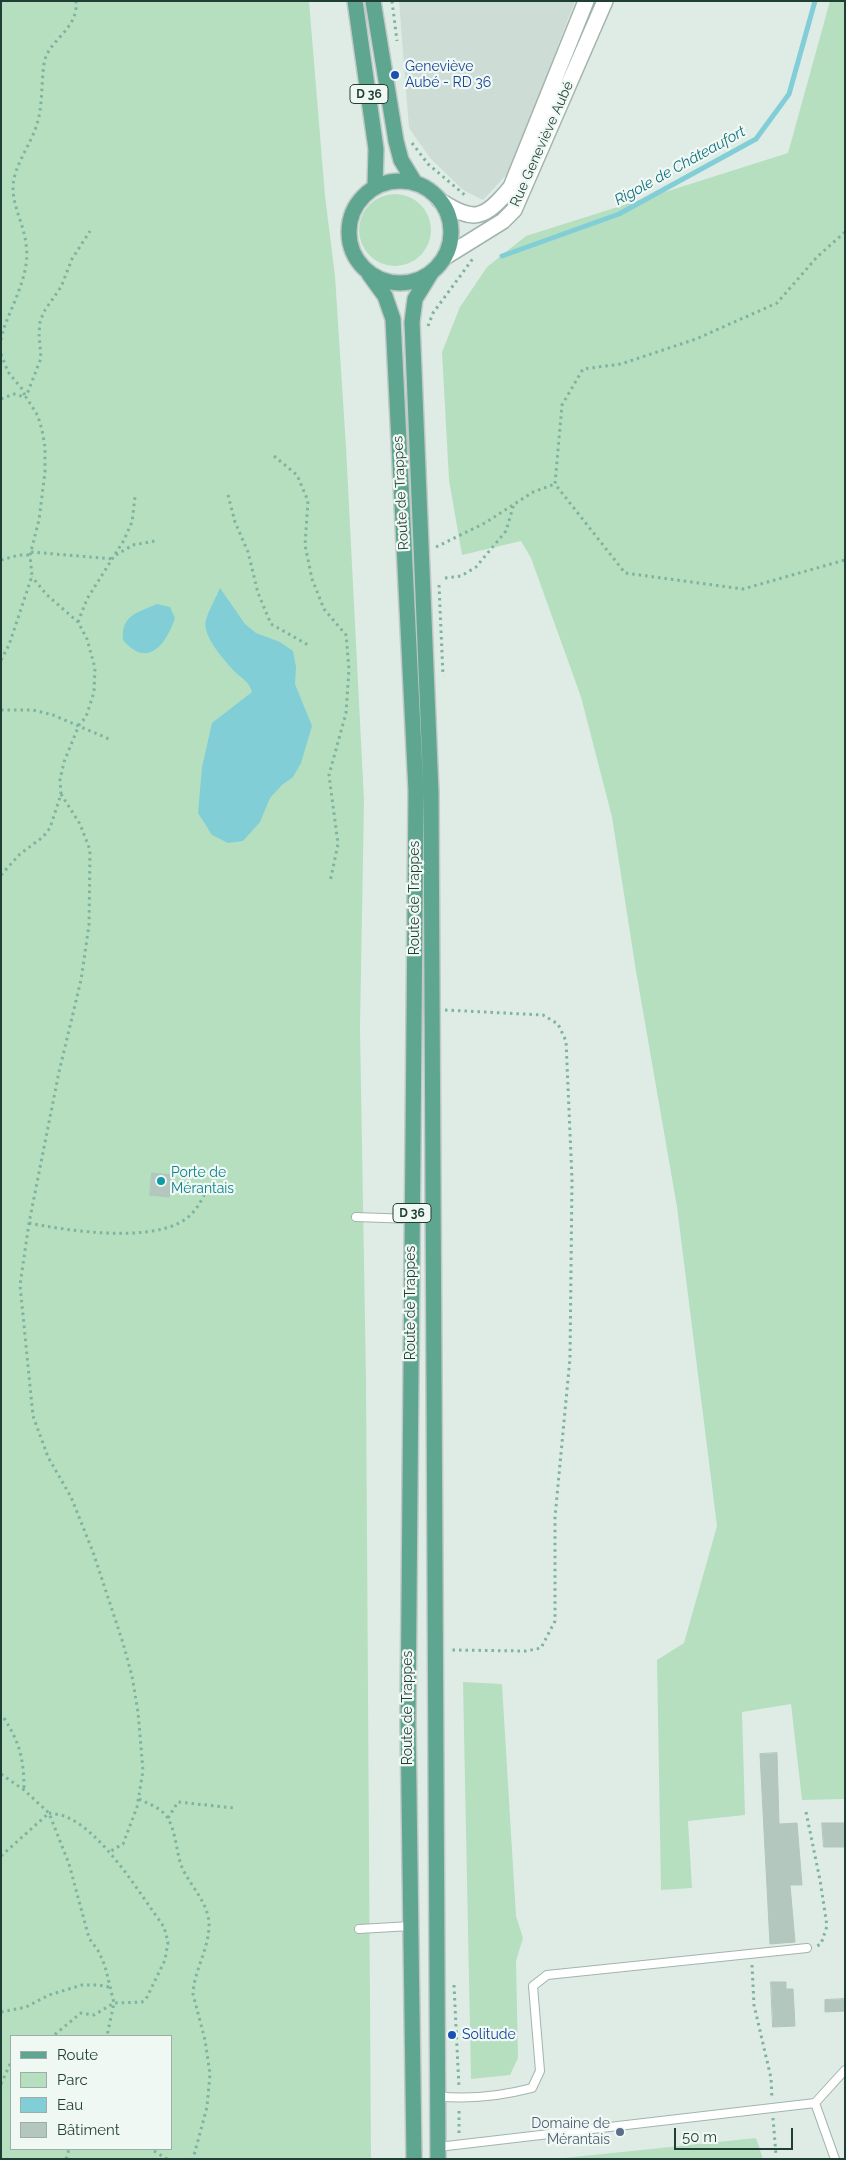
<!DOCTYPE html>
<meta charset="utf-8">
<style>
body{margin:0}
#map{position:relative;width:846px;height:2160px;overflow:hidden;background:#dfece6;font-family:Raleway,sans-serif}
canvas{display:block}
.frame{position:absolute;inset:0;border:2px solid #1f3e34;pointer-events:none}
.legend{position:absolute;left:10px;top:2035px;width:162px;height:115px;box-sizing:border-box;background:#f0f8f4;border:1px solid #9caea7;margin:0;padding:6px 9px;list-style:none;font-size:15px;color:#1f3e34}
.legend li{display:flex;align-items:center;gap:10px;height:25px}
.legend b{width:25px;border:1px solid #9caea7}
.scale{position:absolute;left:674px;top:2128px;width:119px;height:22px;box-sizing:border-box;border:2px solid #1f3e34;border-top:0;padding-left:6px;font-size:15px;line-height:18px;white-space:nowrap;color:#1f3e34;-webkit-text-stroke:4px #f0f8f4;paint-order:stroke}
</style>
<div id="map">
<canvas width="846" height="2160"></canvas>
<div class="frame"></div>
<ul class="legend">
<li><b style="height:6px;background:#5fa690"></b>Route</li>
<li><b style="height:14px;background:#b6dfbf"></b>Parc</li>
<li><b style="height:14px;background:#82ced7"></b>Eau</li>
<li><b style="height:14px;background:#b4c7be"></b>Bâtiment</li>
</ul>
<div class="scale">50 m</div>
</div>
<script>
const context = document.querySelector('canvas').getContext('2d');
context.lineJoin = 'round';
function fillPath(path, color) {
  context.fillStyle = color;
  context.fill(path, 'evenodd');
}
function stroke(path, color, width, dash) {
  context.strokeStyle = color;
  context.lineWidth = width;
  context.lineCap = dash ? 'butt' : 'round';
  context.setLineDash(dash || []);
  context.stroke(path);
}
function drawText(font, color, halo, rows, align = 'center') {
  context.font = font + ' Raleway,sans-serif';
  context.lineWidth = 4.5;
  context.setLineDash([]);
  context.textBaseline = 'middle';
  context.strokeStyle = halo;
  context.fillStyle = color;
  for (const [text, x, y, turn = 0] of rows) {
    context.save();
    context.translate(x, y);
    context.rotate((+turn || 0) * Math.PI / 180);
    context.textAlign = isNaN(turn) ? turn : align;
    if (halo) context.strokeText(text, 0, 0);
    context.fillText(text, 0, 0);
    context.restore();
  }
}
fillPath(new Path2D(`
 M399 1H575L510 171 483 200 463 190 430 158 409 128Z`), '#cddcd4');
fillPath(new Path2D(`
 M1 1H309L325 196 335 276 346 447 364 800 360 1028 366 1380 371 2159H1ZM11 2036H171V2149H11Z
 M830 1H845V1799L802 1800 791 1704 742 1712 745 1815 688 1821 692 1888 661 1890 657 1660 684 1643 717 1526 677 1207 636 971 612 817 581 697 531 558 521 541 462 555 449 480 442 352 460 307 487 267 526 236 788 153Z
 M359 230a36 36 0 1 1 72 0a36 36 0 1 1-72 0Z
 M463 1682 502 1684 516 1916 523 1938 516 1961 518 2058 510 2075 471 2079Z
 M756 2138 763 2159H555Z`), '#b6dfbf');
fillPath(new Path2D(`
 M220 588 245 624 256 633 280 642 293 651 296 667 295 684 312 726 301 763 293 777 282 785 270 798 260 822 243 841 228 843 212 835 198 813 202 767 212 723 252 692C249 682 243 679 235 672 225 661 201 635 206 620 209 609 216 598 220 588Z
 M157 604 170 607 175 618C166 645 147 669 123 640 121 615 137 613 157 604Z`), '#82ced7');
stroke(new Path2D(`
 M502 256 619 214 756 139 789 94 815 1`), '#82ced7', 5);
const building = new Path2D(`
 M152 1173 172 1175 169 1197 150 1195Z
 M777 1753 779 1824 797 1823 802 1885H790L795 1942 770 1944 760 1754Z
 M822 1823H845V1847H824Z
 M771 1982H786V1989H793L795 2026 773 2027Z
 M845 1999V2011L825 2012V2000Z`);
fillPath(building, '#b4c7be');
stroke(building, '#b1c6bc', 1);
const service = new Path2D(`
 M356 1217 412 1219
 M359 1929 411 1926
 M437 2096C469 2100 501 2096 532 2088L540 2071 533 1986 547 1975 807 1948
 M815 2103 835 2159
 M438 2147 815 2103 845 2070`);
const tertiary = new Path2D(`
 M439 200C474 223 484 220 511 187L586 1
 M445 257 503 221 514 210 605 1`);
const primary = new Path2D(`
 M355 1 376 149 375 187
 M373 1 396 141 401 160 415 183
 M349 232a51 51 0 1 1 102 0a51 51 0 1 1-102 0Z
 M431 273 415 299 412 322 431 792 438 2159
 M369 274 385 296 393 319 416 791 408 1720 414 2159`);
stroke(service, '#a2b4ad', 10);
stroke(tertiary, '#a2b4ad', 18);
stroke(primary, '#c0c9c6', 18);
stroke(new Path2D(`
 M392 1 397 41
 M412 143 428 164 466 196
 M845 232 817 257 777 303 696 339 621 364 583 369 562 405 555 484 625 573 743 589 845 560
 M428 326 433 313 474 257
 M1 340 3 331C12 304 31 273 26 244 24 225 13 207 13 188 13 166 31 145 37 124 43 104 41 84 44 64 47 40 79 30 76 1
 M1 354 8 372 23 390 25 396
 M1 399 14 394 25 397
 M274 456 297 475 308 501 305 545 312 579 324 609 346 635 349 669 346 713 329 775 338 844 330 882
 M228 495 235 522 248 552 258 593 271 624 310 646
 M436 547 485 523 533 492 555 484
 M31 552 114 559
 M116 555 133 545 155 541
 M1 560 19 555H30
 M445 578 461 576 476 567 506 531 514 504
 M439 585 443 676
 M78 622 87 599 124 540 132 522 135 497
 M1 660 9 645 32 576 30 555 39 520 45 472V447L42 430 38 416 26 397 41 358 39 334 40 321 45 310 61 287 72 259 90 231
 M1 710H33L53 715 109 739
 M61 794 80 824 90 850 89 925 81 980 59 1072 29 1223 20 1285 33 1416 48 1457 71 1497 93 1552 123 1643 132 1676 138 1712 143 1771 137 1807 123 1844 109 1852
 M1 875 20 854 43 837 50 828 61 794 60 780 64 762 79 725 86 717 94 692 95 668 87 639 78 622 47 595 32 577
 M445 1010 543 1015 558 1024 566 1041 572 1179 570 1358 555 1517V1621L541 1648 526 1651 450 1650
 M29 1223C69 1231 145 1242 181 1222 194 1215 201 1202 207 1189L171 1187
 M4 1718C20 1743 24 1760 24 1790
 M1 1774 24 1790 49 1813 69 1864 89 1938 99 1952 105 1966 114 2003 107 2036
 M139 1799C149 1804 161 1808 167 1817 176 1831 176 1850 181 1865 190 1887 210 1903 209 1927 208 1951 194 1971 193 1994L205 2040 210 2074 207 2107 193 2159
 M806 1812 820 1880 827 1926 821 1944 817 1946
 M49 1813C53 1814 59 1814 64 1816 102 1830 140 1894 164 1927L168 1942 165 1960 146 1999 142 2002 114 2003 94 2015 81 2013 53 2036
 M168 1818 178 1802 234 1808
 M1 1856 49 1813
 M752 1965 754 2005 771 2078 772 2099
 M454 1985 459 2088
 M1 2012 26 2007 49 1995 82 1985H99L109 1987
 M1 2084 11 2062
 M773 2118 776 2155
 M459 2133V2107
 M154 2151 167 2159
 M66 2159 69 2149`), '#7db39f', 3, [2.5, 4]);
stroke(service, '#fff', 8);
stroke(tertiary, '#fff', 15);
stroke(primary, '#5fa690', 15);
for (const [x, y, r, color] of [
 [395,75,5,"#1a4fb4"],
 [161,1181,5,"#0f9aa8"],
 [452,2035,5,"#1a4fb4"],
 [620,2132,5,"#5c6f8a"]
]) {
  const dot = new Path2D();
  dot.arc(x, y, r, 0, 2 * Math.PI);
  context.fillStyle = color;
  context.fill(dot);
  stroke(dot, '#f0f8f4', 2);
}
for (const [x, y, w] of [
 [369,94,38],
 [412,1213,38]
]) {
  const box = new Path2D();
  box.roundRect(x - w / 2, y - 9.5, w, 19, 4);
  context.fillStyle = '#f0f8f4';
  context.fill(box);
  stroke(box, '#1f3e34', 1);
}
drawText('bold 12px', '#1f3e34', null, [
 ["D 36",369,94],
 ["D 36",412,1213]
]);
drawText('14px', '#164399', '#f0f8f4', [
 ["Geneviève",405,67],
 ["Aubé - RD 36",405,83],
 ["Solitude",462,2035]
], 'left');
drawText('14px', '#1f3e34', '#f0f8f4', [
 ["Rue Geneviève Aubé",542,144,-66],
 ["Route de Trappes",401,493,-93],
 ["Route de Trappes",415,898,-90],
 ["Route de Trappes",411,1303,-90],
 ["Route de Trappes",408,1708,-90]
]);
drawText('14px', '#0d838f', '#f0f8f4', [
 ["Porte de",171,1173],
 ["Mérantais",171,1189]
], 'left');
drawText('14px', '#4e5e75', '#f0f8f4', [
 ["Domaine de",610,2124],
 ["Mérantais",610,2140]
], 'right');
drawText('italic 15px', '#13727f', '#f0f8f4', [
 ["Rigole de Châteaufort",680,166,-29]
]);
</script>
